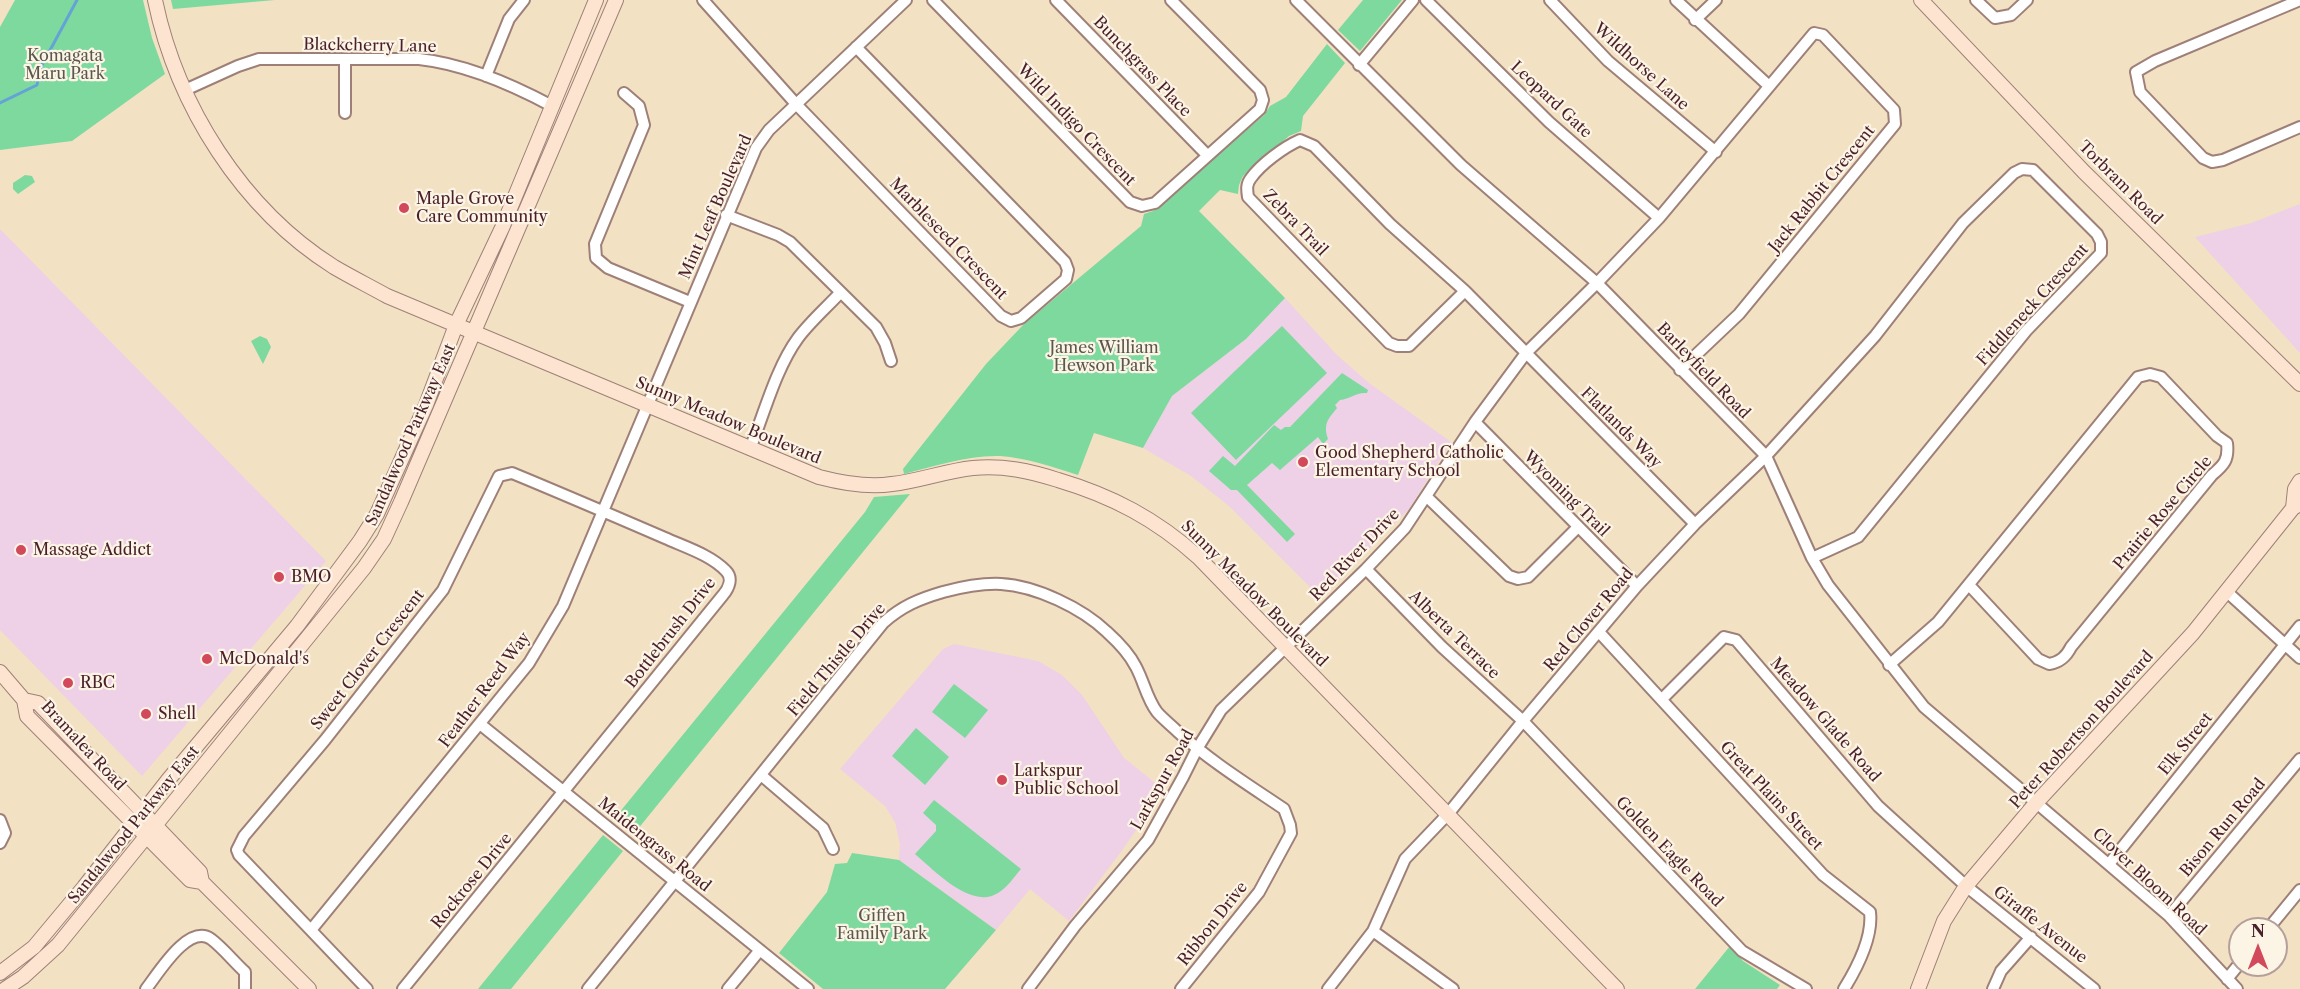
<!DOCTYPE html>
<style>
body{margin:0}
#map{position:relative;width:2300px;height:989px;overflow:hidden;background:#f3e1c4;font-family:"Libre Caslon Text",serif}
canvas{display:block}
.north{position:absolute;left:2228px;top:917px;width:60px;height:60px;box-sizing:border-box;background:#fcf5e5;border:2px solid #b59f9b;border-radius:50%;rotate:0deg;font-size:16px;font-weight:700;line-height:24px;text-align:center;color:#4a1f2b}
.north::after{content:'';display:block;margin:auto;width:21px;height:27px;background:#d1495b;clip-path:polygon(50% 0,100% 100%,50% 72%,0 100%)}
</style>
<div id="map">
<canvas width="2300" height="989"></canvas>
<div class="north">N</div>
</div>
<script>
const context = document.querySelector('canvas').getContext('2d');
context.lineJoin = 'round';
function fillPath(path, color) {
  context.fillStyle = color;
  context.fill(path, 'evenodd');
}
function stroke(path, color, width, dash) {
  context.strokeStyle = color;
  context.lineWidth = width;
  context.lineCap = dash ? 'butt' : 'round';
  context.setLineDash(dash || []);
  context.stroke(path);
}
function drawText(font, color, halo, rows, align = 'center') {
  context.font = font + ' "Libre Caslon Text",serif';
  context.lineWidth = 4.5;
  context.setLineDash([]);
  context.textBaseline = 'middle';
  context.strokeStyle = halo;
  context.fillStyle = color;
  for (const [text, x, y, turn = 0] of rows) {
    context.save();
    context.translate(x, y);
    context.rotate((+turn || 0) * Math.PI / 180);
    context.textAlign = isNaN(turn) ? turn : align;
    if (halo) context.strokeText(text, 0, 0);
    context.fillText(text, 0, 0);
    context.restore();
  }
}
fillPath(new Path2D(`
 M2300 204V353L2195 237 2251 223Z
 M0 229 326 561 142 776 0 630Z
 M1285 298 1337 355 1369 383 1451 442 1409 509 1321 598 1229 506 1191 476 1143 448 1172 396 1246 339Z
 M954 644 1038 661 1062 675 1082 695 1124 758 1164 790 1123 849 1069 921 1030 889 996 930 899 860 900 844 895 822 885 806 840 769 943 649Z`), '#eed0e7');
fillPath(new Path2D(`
 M15 0H143L152 38 165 74 72 141 0 150V27Z
 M171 0H275L173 9Z
 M1363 0H1402L1360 51 1338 30Z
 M1327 44 1345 63 1303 116 1301 131 1289 136 1243 176 1239 185 1238 194 1220 190 1199 211 1285 298 1246 339 1172 396 1143 448 1094 433 1078 475C1053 467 1027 458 1000 456 968 455 935 466 904 474L903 469 986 364 1024 324 1141 226 1144 214 1153 211 1264 115 1270 106 1286 97Z
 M25 175 32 176 35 182 18 194 13 189V183Z
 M1282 326 1327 373 1236 460 1191 413Z
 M260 336 267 339 271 347 263 364 251 341Z
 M1342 373 1368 390 1367 393C1356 392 1350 399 1340 400L1335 405 1337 408C1328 419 1323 424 1328 439L1323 444 1318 437 1280 470 1272 463 1247 485 1295 534 1287 542 1237 490H1231L1209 471 1223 456 1235 466 1274 425 1281 430 1285 427H1290Z
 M910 494 633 835 614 819 865 512 874 497Z
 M954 684 988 710 965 738 932 712Z
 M916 728 949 757 925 785 892 756Z
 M934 800 1021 869C1014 877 1007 888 998 893 971 910 934 870 915 854L936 831V825L923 813Z
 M603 835 623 851 524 973 511 989H478Z
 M852 853 899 860 996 930 945 989H823L779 953 827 892 835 864 847 863Z
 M1730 946 1743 961 1780 985 1777 989H1695Z`), '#7ed99f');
stroke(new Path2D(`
 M0 103 37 85 41 67 77 0`), '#64a3d6', 3);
const street = new Path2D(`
 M703 0 796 104 1001 316 1011 321 1021 318 1066 279 1068 270 1065 262 856 47
 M933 0 1130 202 1142 206 1155 203 1260 109 1263 100 1260 90 1171 0
 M1056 0 1207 155
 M1296 0 1461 165 1597 283 1766 456 1812 558 1828 585 1924 707 2169 916 2237 989
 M1426 0 1549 122 1659 218
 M1550 0 1608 61 1716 152
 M1676 0 1769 86
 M1976 0 1995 18 2011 15 2027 0
 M2300 0 2155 61 2136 72 2140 92 2203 158 2212 162 2223 160 2300 127
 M1695 20 1716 0
 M1359 65 1413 0
 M486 76 509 19 524 0
 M185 90 238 66 259 59H419C465 64 511 84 552 106
 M624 93 639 106 644 125 595 244 596 258 608 268 690 302
 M345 113V60
 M726 215 778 235 790 242 876 327 885 343 891 361
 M1465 291 1409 346H1397L1389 343 1248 197C1247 190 1246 184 1251 178 1261 164 1284 147 1300 140L1314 146 1390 224 1465 291 1695 524
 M1475 422 1637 586
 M750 449C764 414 776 368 798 338 810 322 826 308 840 293
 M1427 497 1509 576 1518 579 1528 577 1578 527
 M1366 569 1442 647 1523 721 1742 951 1806 989
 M2226 591 2300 658
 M1599 632 1823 875 1870 912C1873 937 1857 968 1844 989
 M1889 665 1938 622 2138 377 2150 374 2161 377 2217 436 2227 443C2229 460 2224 465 2212 475L2071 647C2066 657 2060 662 2049 664L2038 659 1969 585
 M1662 699 1724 637 1736 640 1878 806 1966 886 2094 989
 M480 724 808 989
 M761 775 823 828 833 849
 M0 820 5 833 0 843
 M2109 864 2300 626
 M2169 916 2300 759
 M2268 929 2300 890
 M311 930 529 663 563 606 756 148 769 130 906 0
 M1373 931 1453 989
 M2227 979 2240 963
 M146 989C158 974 188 923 211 939 223 948 234 962 245 972V989
 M367 989 239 855 237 850 244 836 325 740 443 590 499 476 512 473C563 494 614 516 665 538 685 547 711 555 726 571 733 578 729 588 723 595L403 989
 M588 989 883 623C902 606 919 599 943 592 962 587 981 583 1001 584 1036 586 1082 608 1107 632 1117 641 1130 655 1136 667 1144 682 1147 699 1157 712 1163 719 1171 725 1177 731 1210 761 1247 784 1284 809L1290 825 1291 833 1259 892 1181 989
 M728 989 760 950
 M1028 989 1075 926 1148 840 1183 777 1197 749 1221 710 1366 569 1405 528 1475 422 1526 353 1597 283 1659 218 1814 33 1823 35 1894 110 1895 124 1739 314 1680 370
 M1328 989 1373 931 1405 859 1448 814 1523 721 1637 586 1695 524 1766 456 1875 336 1963 223 2014 173 2022 169 2033 170 2097 234 2101 242V253L2026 331 1858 537 1812 558
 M1993 989 2001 971 2031 937`);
const secondary = new Path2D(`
 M155 0C177 106 242 209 334 267 351 277 369 286 387 296L819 477C842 483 868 488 892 484 919 481 945 471 973 468 1003 465 1030 471 1058 480 1112 496 1156 519 1198 557L1617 989
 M1921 0 2084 172 2300 384
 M2293 508 2295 489 2300 481
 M0 672 24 700 27 716 190 880 202 882
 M24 700 38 703 200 872 202 882 309 989
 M0 973 34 947 84 887 168 780 297 626 360 541 377 514 426 405 456 325 502 228 596 0
 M5 989 23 977 58 945 364 568 384 539 401 502 616 0
 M1918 989 1944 921 1966 886 2036 803 2193 633 2293 508 2300 504`);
stroke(street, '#9e8078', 14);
stroke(secondary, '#9e8078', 16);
stroke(street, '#fff', 10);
stroke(secondary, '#fde4d1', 14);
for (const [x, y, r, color] of [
 [404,208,6,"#d1495b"],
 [1303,462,6,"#d1495b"],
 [21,550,6,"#d1495b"],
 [279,577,6,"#d1495b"],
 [207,659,6,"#d1495b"],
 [68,683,6,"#d1495b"],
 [146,714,6,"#d1495b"],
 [1002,780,6,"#d1495b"]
]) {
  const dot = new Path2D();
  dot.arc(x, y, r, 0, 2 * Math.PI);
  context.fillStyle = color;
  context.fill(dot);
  stroke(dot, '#fcf5e5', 2);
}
drawText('16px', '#4a1f2b', '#fcf5e5', [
 ["Blackcherry Lane",370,46,1],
 ["Bunchgrass Place",1142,67,46],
 ["Wildhorse Lane",1641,67,42],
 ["Leopard Gate",1551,100,43],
 ["Wild Indigo Crescent",1076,125,46],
 ["Torbram Road",2120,183,45],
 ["Jack Rabbit Crescent",1822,189,-51],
 ["Mint Leaf Boulevard",716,207,-66],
 ["Zebra Trail",1295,223,46],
 ["Marbleseed Crescent",948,239,46],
 ["Fiddleneck Crescent",2033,305,-48],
 ["Barleyfield Road",1703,371,46],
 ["Sunny Meadow Boulevard",728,421,23],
 ["Flatlands Way",1621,428,45],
 ["Sandalwood Parkway East",411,435,-66],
 ["Wyoming Trail",1566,494,45],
 ["Prairie Rose Circle",2163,513,-50],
 ["Red River Drive",1355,555,-46],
 ["Sunny Meadow Boulevard",1254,594,45],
 ["Red Clover Road",1589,620,-50],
 ["Bottlebrush Drive",671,633,-52],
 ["Alberta Terrace",1454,635,44],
 ["Sweet Clover Crescent",368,660,-52],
 ["Field Thistle Drive",837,660,-50],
 ["Feather Reed Way",485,690,-53],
 ["Meadow Glade Road",1825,720,49],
 ["Peter Robertson Boulevard",2082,730,-48],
 ["Elk Street",2186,744,-51],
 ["Bramalea Road",83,746,47],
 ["Larkspur Road",1163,780,-61],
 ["Great Plains Street",1771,796,47],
 ["Sandalwood Parkway East",134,825,-51],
 ["Bison Run Road",2223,828,-50],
 ["Maidengrass Road",654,845,39],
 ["Golden Eagle Road",1669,852,46],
 ["Rockrose Drive",472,881,-51],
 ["Clover Bloom Road",2149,882,43],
 ["Ribbon Drive",1213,924,-52],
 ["Giraffe Avenue",2040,925,38]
]);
drawText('16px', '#5a574e', '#fcf5e5', [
 ["Komagata",65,56],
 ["Maru Park",65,74],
 ["James William",1104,348],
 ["Hewson Park",1104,366],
 ["Giffen",882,916],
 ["Family Park",882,934]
]);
drawText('16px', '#4a1f2b', '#fcf5e5', [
 ["Maple Grove",416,199],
 ["Care Community",416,217],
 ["Good Shepherd Catholic",1315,453],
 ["Elementary School",1315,471],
 ["Massage Addict",33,550],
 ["BMO",291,577],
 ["McDonald's",219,659],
 ["RBC",80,683],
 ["Shell",158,714],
 ["Larkspur",1014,771],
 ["Public School",1014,789]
], 'left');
</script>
